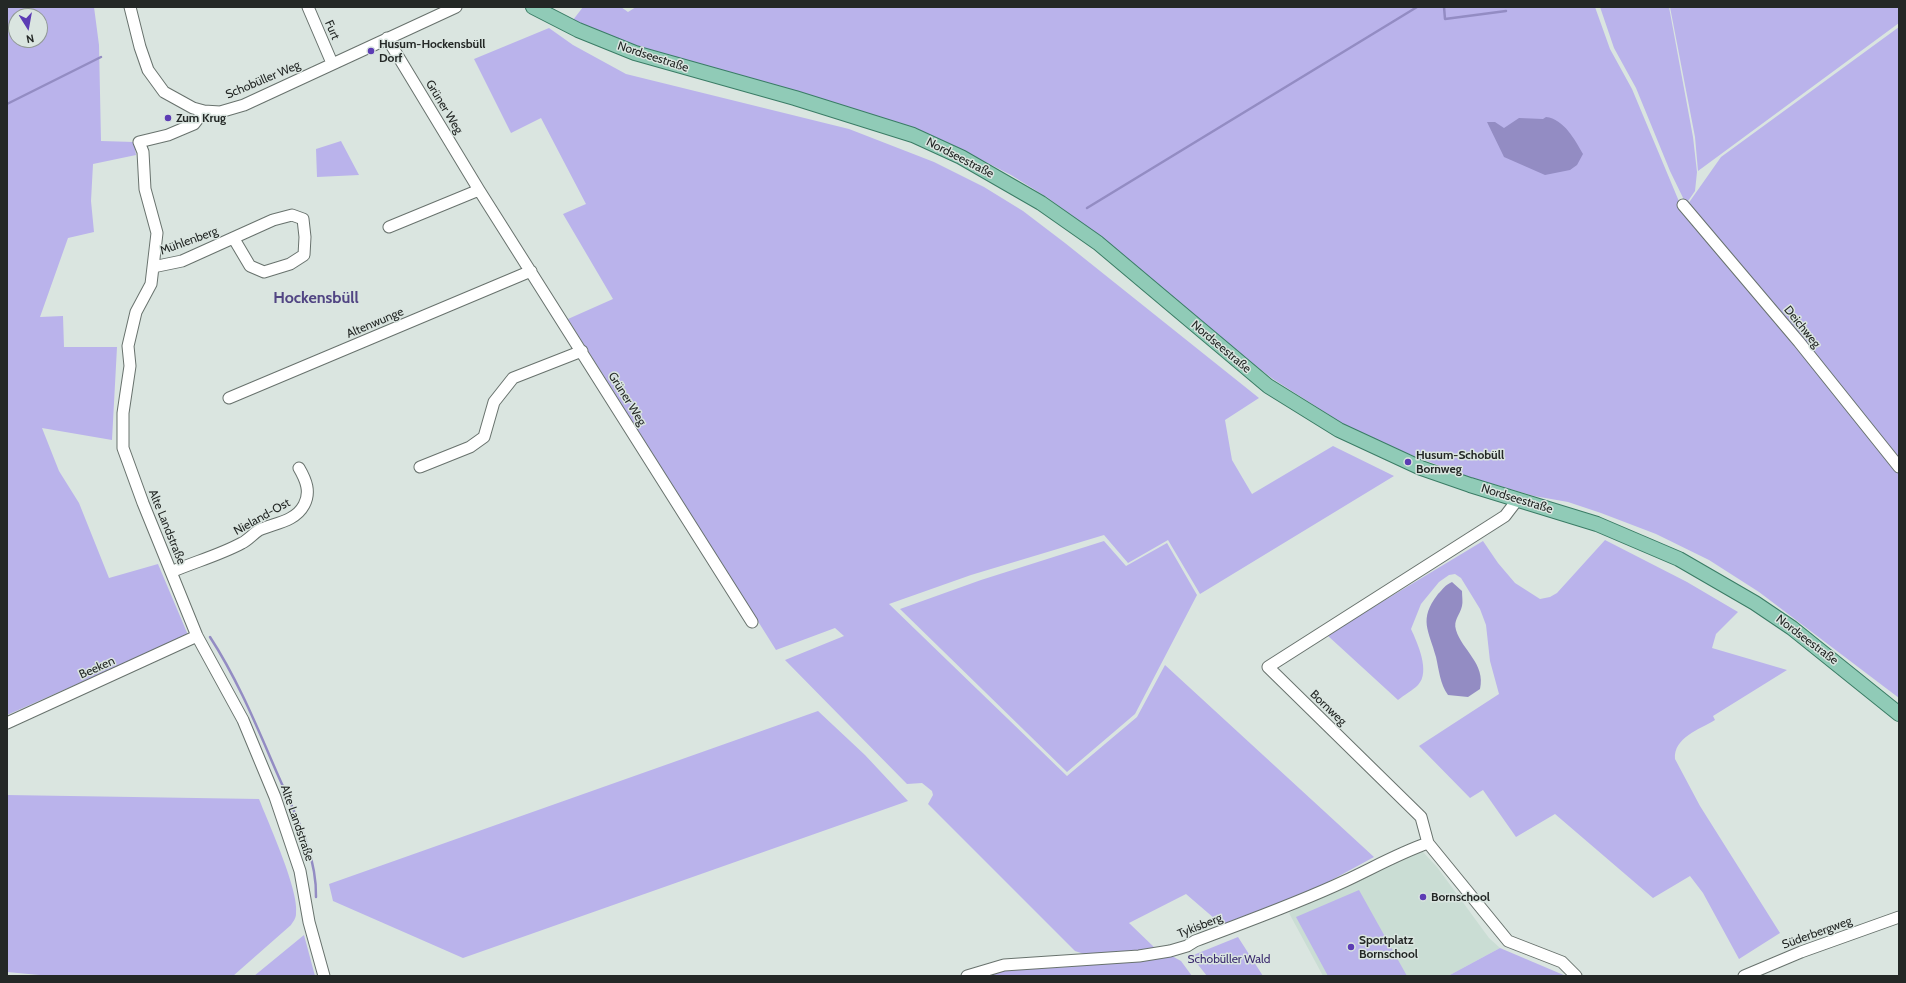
<!DOCTYPE html>
<meta charset="utf-8">
<style>
body{margin:0}
#map{position:relative;width:1906px;height:983px;overflow:hidden;background:#dae5e0;font-family:Cabin,sans-serif}
canvas{display:block}
.frame{position:absolute;inset:0;border:8px solid #242826;pointer-events:none}
.north{position:absolute;left:8px;top:8px;width:40px;height:40px;box-sizing:border-box;background:#dae5e0;border:1px solid #919996;border-radius:50%;rotate:169deg;font-size:11px;font-weight:700;line-height:16px;text-align:center;color:#242826}
.north::after{content:'';display:block;margin:auto;width:14px;height:18px;background:#5c3cb4;clip-path:polygon(50% 0,100% 100%,50% 72%,0 100%)}
</style>
<div id="map">
<canvas width="1906" height="983"></canvas>
<div class="frame"></div>
<div class="north">N</div>
</div>
<script>
const context = document.querySelector('canvas').getContext('2d');
context.lineJoin = 'round';
function fillPath(path, color) {
  context.fillStyle = color;
  context.fill(path, 'evenodd');
}
function stroke(path, color, width, dash) {
  context.strokeStyle = color;
  context.lineWidth = width;
  context.lineCap = dash ? 'butt' : 'round';
  context.setLineDash(dash || []);
  context.stroke(path);
}
function drawText(font, color, halo, rows, align = 'center') {
  context.font = font + ' Cabin,sans-serif';
  context.lineWidth = 3;
  context.setLineDash([]);
  context.textBaseline = 'middle';
  context.strokeStyle = halo;
  context.fillStyle = color;
  for (const [text, x, y, turn = 0] of rows) {
    context.save();
    context.translate(x, y);
    context.rotate((+turn || 0) * Math.PI / 180);
    context.textAlign = isNaN(turn) ? turn : align;
    if (halo) context.strokeText(text, 0, 0);
    context.fillText(text, 0, 0);
    context.restore();
  }
}
fillPath(new Path2D(`
 M1422 851 1437 867 1489 938 1500 948 1448 976H1323L1289 913 1399 857Z`), '#caddd4');
fillPath(new Path2D(`
 M7 7H94L99 45 101 141 134 142 136 155 93 164 91 201 94 232 68 238 40 317 63 316 64 347H117L112 440 42 428 59 471 79 503 109 578 158 564 188 635 7 715ZM16 16H40V40H16Z
 M583 7H621L628 12 636 7H1595L1610 49 1632 89 1683 211 1721 157 1899 27V698L1759 592 1709 560 1656 534 1601 513 1568 502 1534 496 1466 476 1396 449 1345 425 1273 379 1226 343 1101 237 1048 198 1011 175 966 152 914 128 608 37 573 20Z
 M1600 7H1669L1693 137 1697 172 1695 191 1686 204 1670 171 1636 88 1614 48Z
 M1670 7H1899V23L1698 171 1695 137Z
 M549 28 573 45 626 74 849 129 934 162 984 187 1023 211 1065 243 1259 398 1225 420 1232 460 1252 494 1333 446 1394 476 1200 594 1168 540 1128 563 1104 535 971 575 889 604 1067 776 1137 717 1165 665 1374 857 1317 888 1222 925 1186 894 1129 923 1156 949 1084 954 1075 951 928 804 933 795 932 791 922 783 907 784 785 660 844 636 835 628 776 650 568 319 613 299 563 214 586 204 541 118 511 133 474 59Z
 M341 141 359 175 317 177 316 149Z
 M1605 540 1687 582 1738 612 1716 634 1712 648 1787 670 1713 716 1715 720C1700 729 1673 738 1675 759L1700 806 1780 933 1739 959 1703 893 1690 876 1653 898 1555 814 1516 837 1483 790 1470 798 1419 746 1499 694 1490 661 1486 625 1480 609 1461 578 1455 574 1449 575 1439 582 1421 604 1411 629C1417 642 1431 672 1418 685 1413 690 1404 695 1398 700L1327 635 1483 541 1498 563 1515 583 1540 599 1550 597 1557 593Z
 M1104 541 1126 566 1167 543 1197 595 1135 714 1067 772 900 609 981 580Z
 M818 711 865 755 908 801 463 958 333 901 329 884Z
 M7 795 259 799C268 822 300 892 296 914 296 918 293 922 291 925L233 976H50L7 972Z
 M1359 890 1407 976H1328L1296 917Z
 M304 935 315 976H254Z
 M1238 937 1263 976H1207L1191 956Z
 M1500 948 1566 976H1448Z
 M1170 955 1181 961 1192 976H978L1006 969 1053 968 1102 964 1146 961Z`), '#bab3eb');
fillPath(new Path2D(`
 M1546 117C1564 119 1575 140 1583 154L1577 165 1570 170 1545 175 1504 157 1487 122H1495L1504 128 1519 118 1543 119Z
 M1452 582 1462 591C1462 596 1463 602 1462 606 1460 615 1453 620 1456 630 1462 650 1486 664 1480 689L1468 697 1448 695C1440 684 1439 670 1436 657 1429 630 1418 620 1438 594 1443 589 1445 585 1452 582Z`), '#938cc3');
stroke(new Path2D(`
 M1444 7 1445 19 1506 11
 M7 104 101 57
 M1087 208 1417 7
 M210 637C238 680 257 727 277 773 294 812 317 854 316 897`), '#938cc3', 2.5);
const minor = new Path2D(`
 M130 7 140 47 148 70 164 92 193 108 204 111 220 112 244 105 456 7
 M308 7 332 63
 M387 38 479 190 752 622
 M204 111 194 124 168 135 139 142 143 152 145 189 157 233 151 284 136 312 128 346 130 366 123 413V448L143 503 197 636 243 720 275 797 300 871 309 922 324 976
 M1683 205 1799 342 1899 467
 M389 227 479 190
 M153 267 182 261 273 220 292 215 303 219 305 237 304 255 290 264 264 272 250 266 234 239
 M229 398 531 271
 M420 467 470 447 484 437 494 402 513 378 582 351
 M1518 499 1505 516 1268 667 1421 817 1428 843 1508 941 1562 962 1576 976
 M171 572C194 562 220 555 242 543 248 540 253 534 259 530 274 523 295 522 304 505 311 492 306 480 299 468
 M7 723 197 636
 M967 976 1004 965 1139 956 1170 951 1187 946 1195 941C1245 922 1296 904 1345 881 1373 868 1399 853 1428 843
 M1744 976 1801 952 1899 917`);
const major = new Path2D(`
 M533 7 578 30 635 53 795 98 913 135 961 157 1041 203 1098 243 1268 386 1339 430 1421 468 1470 485 1597 524 1679 559 1755 603 1792 628 1899 714`);
stroke(minor, '#68726d', 13);
stroke(major, '#3a7c65', 16);
stroke(minor, '#fff', 11);
stroke(major, '#90cbb7', 14);
for (const [x, y, r, color] of [
 [371,51,4,"#5c3cb4"],
 [168,118,4,"#5c3cb4"],
 [1408,462,4,"#5c3cb4"],
 [1423,897,4,"#5c3cb4"],
 [1351,947,4,"#5c3cb4"]
]) {
  const dot = new Path2D();
  dot.arc(x, y, r, 0, 2 * Math.PI);
  context.fillStyle = color;
  context.fill(dot);
  stroke(dot, '#dae5e0', 1.5);
}
drawText('12px', '#242826', '#dae5e0', [
 ["Furt",332,30,67],
 ["Nordseestraße",653,57,18],
 ["Schobüller Weg",263,80,-23],
 ["Grüner Weg",444,107,59],
 ["Nordseestraße",960,158,27],
 ["Mühlenberg",189,241,-20],
 ["Altenwunge",375,323,-23],
 ["Deichweg",1802,327,51],
 ["Nordseestraße",1221,347,40],
 ["Grüner Weg",627,399,58],
 ["Nordseestraße",1517,499,17],
 ["Nieland-Ost",262,517,-29],
 ["Alte Landstraße",167,527,68],
 ["Nordseestraße",1807,640,37],
 ["Beeken",97,668,-24],
 ["Bornweg",1328,708,44],
 ["Alte Landstraße",297,823,71],
 ["Tykisberg",1200,926,-22],
 ["Süderbergweg",1817,933,-20]
]);
drawText('bold 12px', '#242826', '#dae5e0', [
 ["Husum-Hockensbüll",379,44],
 ["Dorf",379,58],
 ["Zum Krug",176,118],
 ["Husum-Schobüll",1416,455],
 ["Bornweg",1416,469],
 ["Bornschool",1431,897],
 ["Sportplatz",1359,940],
 ["Bornschool",1359,954]
], 'left');
drawText('12px', '#3b2c6f', '#dae5e0', [
 ["Schobüller Wald",1229,959]
]);
drawText('bold 16px', '#514583', '#dae5e0', [
 ["Hockensbüll",316,298]
]);
</script>
